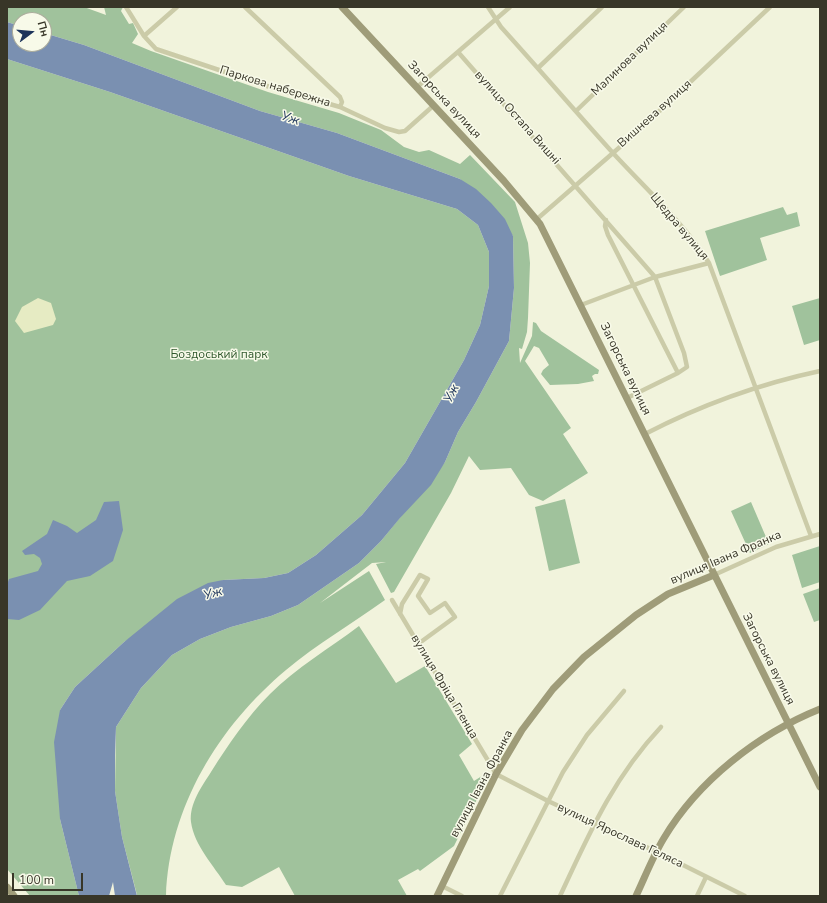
<!DOCTYPE html>
<meta charset="utf-8">
<style>
body{margin:0}
#map{position:relative;width:827px;height:903px;overflow:hidden;background:#f1f3dc;font-family:"Nunito Sans",sans-serif}
canvas{display:block}
.frame{position:absolute;inset:0;border:8px solid #383628;pointer-events:none}
.north{position:absolute;left:12px;top:12px;width:40px;height:40px;box-sizing:border-box;background:#f8fae9;border:1px solid #abac9c;border-radius:50%;rotate:74deg;font-size:11px;font-weight:700;line-height:16px;text-align:center;color:#383628}
.north::after{content:'';display:block;margin:auto;width:14px;height:18px;background:#1d345a;clip-path:polygon(50% 0,100% 100%,50% 72%,0 100%)}
.scale{position:absolute;left:12px;top:873px;width:71px;height:18px;box-sizing:border-box;border:2px solid #383628;border-top:0;padding-left:5px;font-size:12px;line-height:14px;white-space:nowrap;color:#383628;-webkit-text-stroke:3px #f8fae9;paint-order:stroke}
</style>
<div id="map">
<canvas width="827" height="903"></canvas>
<div class="frame"></div>
<div class="north">Пн</div>
<div class="scale">100 m</div>
</div>
<script>
const context = document.querySelector('canvas').getContext('2d');
context.lineJoin = 'round';
function fillPath(path, color) {
  context.fillStyle = color;
  context.fill(path, 'evenodd');
}
function stroke(path, color, width, dash) {
  context.strokeStyle = color;
  context.lineWidth = width;
  context.lineCap = dash ? 'butt' : 'round';
  context.setLineDash(dash || []);
  context.stroke(path);
}
function drawText(font, color, halo, rows, align = 'center') {
  context.font = font + ' "Nunito Sans",sans-serif';
  context.lineWidth = 3;
  context.setLineDash([]);
  context.textBaseline = 'middle';
  context.strokeStyle = halo;
  context.fillStyle = color;
  for (const [text, x, y, turn = 0] of rows) {
    context.save();
    context.translate(x, y);
    context.rotate((+turn || 0) * Math.PI / 180);
    context.textAlign = isNaN(turn) ? turn : align;
    if (halo) context.strokeText(text, 0, 0);
    context.fillText(text, 0, 0);
    context.restore();
  }
}
fillPath(new Path2D(`
 M7 7H84L106 15 104 7H123L121 11 129 24 133 23 138 34 132 43 151 51 268 92 339 113 381 130 404 147 419 152 429 150 460 164 470 155 515 202 528 243 530 263 528 318 527 332 522 349 519 348 520 363 532 336 533 322 536 323 541 331 599 370 598 374H595L592 376 594 381 578 384 550 385 541 374 543 370 549 365 539 348 534 346 525 361 571 428 563 434 588 473 543 501 529 495 511 468 480 470 469 456 451 493 394 592 391 593 376 564 386 562 372 563 320 603 369 571 385 600C353 623 317 644 286 670 219 726 169 807 166 896L137 895 122 837 115 791 116 727 141 688 172 655 200 639 231 627 271 616 298 605 359 563 381 541 445 462 458 432 476 402 509 341 514 288 513 236 460 179 337 133 260 111 84 45 44 33V20H20V26L7 22Z
 M7 59 110 92 349 176 457 209 478 225 489 252V286L480 325 464 360 405 463 362 515 316 555 288 573 264 578 223 580 124 642 75 687 60 710V819L79 896H30L7 869Z
 M783 207 787 215 797 212 800 226 760 238 767 260 720 276 705 231Z
 M820 298V340L804 345 792 306Z
 M565 499 580 563 549 571 535 507Z
 M751 502 769 544 750 553 731 511Z
 M820 546V582L802 588 792 555Z
 M820 588V620L814 622 803 594Z
 M359 626 396 683 425 666 472 744 459 755 474 781 488 772 489 775 454 846 420 871 418 869 398 880 407 896H295L279 867 242 887 226 885C214 866 194 845 191 822 189 804 202 786 211 772 228 745 247 717 270 694 296 668 330 648 359 626Z`), '#a0c29c');
fillPath(new Path2D(`
 M38 298 51 303 56 319 53 325 24 333 15 321 22 307Z`), '#e6ebc3');
fillPath(new Path2D(`
 M7 22 20 26V44H44V33L84 45 260 111 337 133 460 179 476 189 491 203 505 219 513 236 514 288 509 341 476 402 458 432 445 462 431 485 400 518 381 541 359 563 298 605 271 616 231 627 200 639 172 655 141 688 116 727 115 755V791L122 837 137 896H115L113 882 109 896H79L60 819 54 742 60 710 75 687 124 642 177 599 208 583 223 580 264 578 288 573 316 555 362 515 405 463 464 360 480 325 489 286V252L478 225 457 209 349 176 110 92 7 59Z
 M119 501 123 530 113 561 90 576 67 581 40 610 19 620 7 619V585L9 579 38 571 42 564 40 558 34 554 25 555 22 551 47 534 53 520 67 526 77 533 96 520 104 502Z`), '#7a90b1');
stroke(new Path2D(`
 M126 7 144 36 156 49 270 87 340 107 385 128 399 132 405 131 433 106
 M245 7 340 97 342 102 340 107
 M488 7 501 27C539 69 575 111 613 153 645 188 683 222 709 263L811 536
 M144 36 177 7
 M458 52 655 277 684 353 687 367 678 373 627 398
 M538 68 602 7
 M416 88 510 7
 M576 111 684 7
 M537 219 636 133 770 7
 M606 220 605 226 608 235 678 373
 M581 305 655 277 709 263
 M645 434C701 405 759 384 820 371
 M714 575 776 547 820 534
 M392 600 496 774 548 801 657 852 745 896
 M400 614 402 604 420 575 428 579 418 596 430 613 445 603 455 617 418 644
 M442 886 462 896
 M500 896 563 772 587 735 624 691
 M560 896C589 834 613 778 661 727
 M697 896 706 877`), '#cbcba8', 4.5);
stroke(new Path2D(`
 M342 7 504 181 540 224 820 787
 M7 887 14 896
 M437 896 496 774 522 730 553 689 584 657 636 615 668 594 714 575
 M636 896C645 877 653 856 664 838 698 781 758 734 820 709`), '#9f9c79', 7);
drawText('12px', '#383628', '#f8fae9', [
 ["Малинова вулиця",630,59,-44],
 ["Паркова набережна",275,87,17],
 ["Загорська вулиця",444,100,47],
 ["Вишнева вулиця",655,114,-42],
 ["вулиця Остапа Вишні",517,118,48],
 ["Щедра вулиця",679,227,50],
 ["Загорська вулиця",625,369,64],
 ["вулиця Івана Франка",726,558,-23],
 ["Загорська вулиця",768,659,63],
 ["вулиця Фріца Гленца",444,687,59],
 ["вулиця Івана Франка",482,784,-62],
 ["вулиця Ярослава Геляса",620,836,25]
]);
drawText('12px', '#2e572b', '#f8fae9', [
 ["Боздоський парк",219,355]
]);
drawText('italic 13px', '#1d345a', '#f8fae9', [
 ["Уж",290,119,18],
 ["Уж",452,394,-62],
 ["Уж",213,594,-15]
]);
</script>
